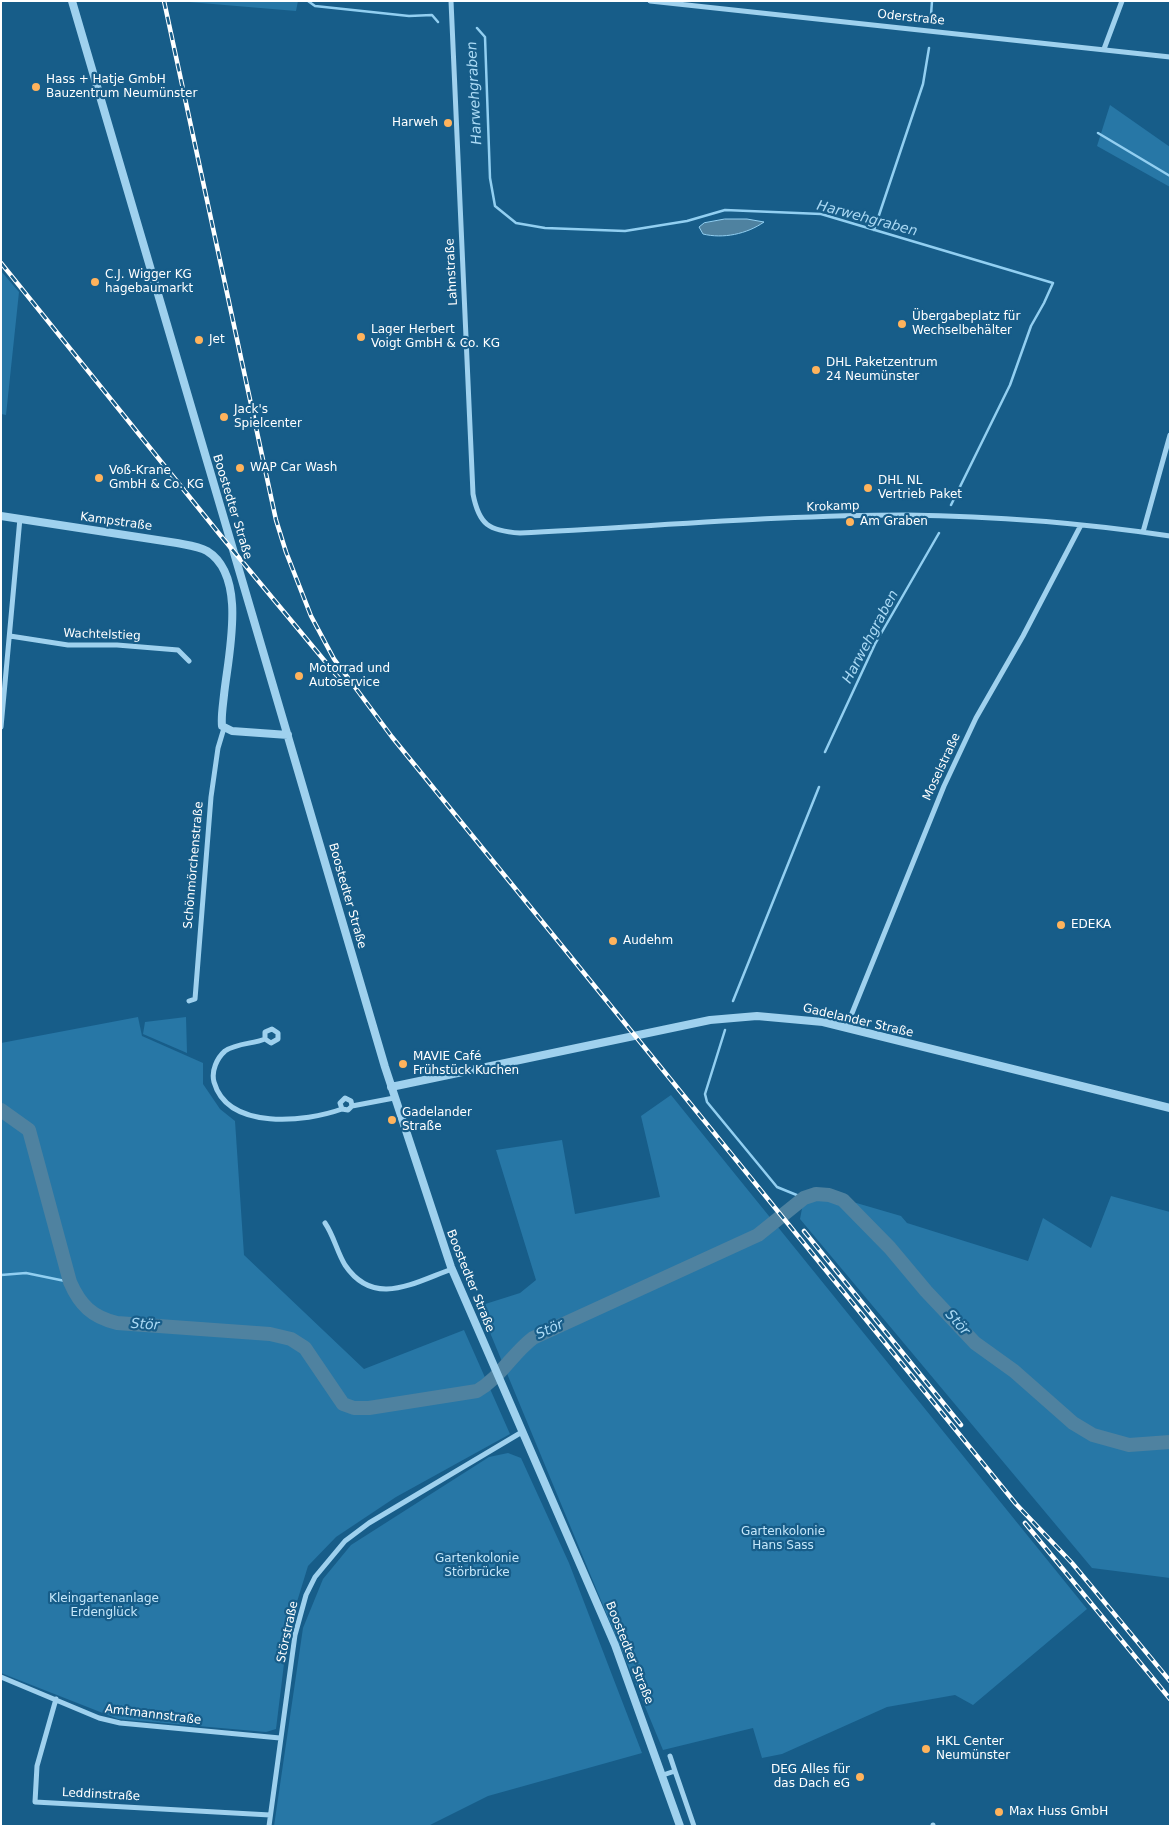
<!DOCTYPE html>
<meta charset="utf-8">
<style>
body{margin:0}
#map{position:relative;width:1171px;height:1827px;overflow:hidden;background:#175d89;font-family:"DejaVu Sans",sans-serif}
canvas{display:block}
.frame{position:absolute;inset:0;border:2px solid #fff;pointer-events:none}
</style>
<div id="map">
<canvas width="1171" height="1827"></canvas>
<div class="frame"></div>
</div>
<script>
const context = document.querySelector('canvas').getContext('2d');
context.lineJoin = 'round';
function fillPath(path, color) {
  context.fillStyle = color;
  context.fill(path, 'evenodd');
}
function stroke(path, color, width, dash) {
  context.strokeStyle = color;
  context.lineWidth = width;
  context.lineCap = dash ? 'butt' : 'round';
  context.setLineDash(dash || []);
  context.stroke(path);
}
function drawText(font, color, halo, rows, align = 'center') {
  context.font = font + ' "DejaVu Sans",sans-serif';
  context.lineWidth = 4.5;
  context.setLineDash([]);
  context.textBaseline = 'middle';
  context.strokeStyle = halo;
  context.fillStyle = color;
  for (const [text, x, y, turn = 0] of rows) {
    context.save();
    context.translate(x, y);
    context.rotate((+turn || 0) * Math.PI / 180);
    context.textAlign = isNaN(turn) ? turn : align;
    if (halo) context.strokeText(text, 0, 0);
    context.fillText(text, 0, 0);
    context.restore();
  }
}
fillPath(new Path2D(`
 M177 1H298L296 11Z
 M1110 105 1170 147V187L1097 146Z
 M1 271 19 292 6 415 1 414Z
 M138 1017 142 1036 203 1063V1084L220 1109 235 1121 244 1255 364 1369 464 1330 510 1434 396 1497 336 1537 308 1566 288 1631 276 1729 266 1732 118 1719 1 1673V1043Z
 M186 1017 187 1053 143 1034 145 1022Z
 M671 1095 1087 1609 973 1705 955 1695 887 1707 782 1754 762 1758 753 1728 663 1750 479 1306 520 1293 536 1280 496 1150 562 1140 575 1214 660 1197 641 1116Z
 M816 1194 829 1195 901 1216 907 1223 1028 1261 1043 1218 1091 1248 1111 1196 1170 1212V1578L1092 1568 800 1219 804 1198Z
 M508 1453 521 1458 569 1563 642 1753 488 1796 428 1826H274L303 1628 323 1579 351 1545 489 1457Z`), '#2777a6');
const water = new Path2D(`
 M725 219H747L764 222C747 234 723 239 703 234L699 227 704 223Z`);
fillPath(water, '#4f82a0');
stroke(water, '#92cff1', 1);
stroke(new Path2D(`
 M308 1 315 6 409 16 432 15 438 22
 M931 15 932 1
 M477 28 485 37 490 178 495 206 516 223 545 228 625 231 687 221 725 210 821 214 1053 283 1044 303 1031 326 1010 385 951 505
 M1098 133 1170 176
 M874 230 923 84 929 48
 M825 752 875 644 939 533
 M733 1001 819 787
 M725 1030 705 1094 707 1102 777 1187 804 1198
 M1 1275 26 1273 70 1282`), '#92cff1', 2.5);
stroke(new Path2D(`
 M1 1110 29 1130 70 1282C80 1305 92 1317 117 1323L270 1334 291 1339 305 1348 343 1404 354 1408H369L477 1391C500 1378 512 1354 533 1338L758 1235 804 1198 816 1194 829 1195 843 1200 890 1248 926 1291 975 1343 1014 1371 1073 1423 1093 1435 1129 1445 1170 1442`), '#4f82a0', 14);
stroke(new Path2D(`
 M451 1 473 494C479 525 489 531 520 533 648 527 777 515 906 515 993 516 1083 523 1170 536
 M650 1 1170 57
 M1104 49 1122 1
 M1143 532 1170 435
 M10 636 68 645H117L178 650 189 661
 M1 727 20 518
 M189 1001 195 999 211 797 218 748 224 728
 M846 1028 944 786 976 718 1023 636 1081 525
 M265 1039V1032L272 1029 278 1033V1039L271 1043 265 1039C253 1044 237 1043 225 1051 217 1058 211 1071 214 1082 228 1131 306 1122 342 1109L348 1110 352 1106 394 1098
 M342 1109 340 1103 345 1098 351 1101 352 1106
 M325 1223C334 1236 337 1252 345 1265 374 1308 413 1283 452 1269
 M1 1677 99 1718 120 1723 280 1738
 M56 1699 37 1766 35 1802 270 1815
 M670 1756 675 1771
 M663 1775 675 1771 694 1826
 M933 1825V1826
 M269 1826 295 1635 306 1595 315 1577 345 1541 369 1523 522 1432`), '#9fd1ee', 5);
stroke(new Path2D(`
 M72 1 385 1067 451 1267 615 1645 680 1826
 M1 516 177 543C187 545 198 546 207 551 248 576 228 656 224 695 223 705 221 716 222 726L232 731 288 735
 M391 1087 710 1020 757 1016 823 1022 1170 1108`), '#9fd1ee', 8);
const rail = new Path2D(`
 M164 1 276 520 286 552 311 616 334 659 392 737 1016 1504 1072 1563 1170 1681
 M1 263 221 536 343 683
 M804 1231 961 1425
 M1025 1523 1170 1699`);
stroke(rail, '#fff', 4.5);
stroke(rail, '#175d89', 2.5, [8]);
for (const [x, y, r, color] of [
 [36,87,5,"#ffb35c"],
 [448,123,5,"#ffb35c"],
 [95,282,5,"#ffb35c"],
 [902,324,5,"#ffb35c"],
 [361,337,5,"#ffb35c"],
 [199,340,5,"#ffb35c"],
 [816,370,5,"#ffb35c"],
 [224,417,5,"#ffb35c"],
 [240,468,5,"#ffb35c"],
 [99,478,5,"#ffb35c"],
 [868,488,5,"#ffb35c"],
 [850,522,5,"#ffb35c"],
 [299,676,5,"#ffb35c"],
 [1061,925,5,"#ffb35c"],
 [613,941,5,"#ffb35c"],
 [403,1064,5,"#ffb35c"],
 [392,1120,5,"#ffb35c"],
 [926,1749,5,"#ffb35c"],
 [860,1777,5,"#ffb35c"],
 [999,1812,5,"#ffb35c"]
]) {
  const dot = new Path2D();
  dot.arc(x, y, r, 0, 2 * Math.PI);
  context.fillStyle = color;
  context.fill(dot);
  stroke(dot, '#175d89', 2);
}
drawText('12px', '#fff', '#175d89', [
 ["Oderstraße",911,18,6],
 ["Lahnstraße",452,272,-93],
 ["Boostedter Straße",232,507,73],
 ["Krokamp",833,507,-2],
 ["Kampstraße",116,522,8],
 ["Wachtelstieg",102,635,2],
 ["Moselstraße",942,767,-65],
 ["Schönmörchenstraße",194,865,-85],
 ["Boostedter Straße",347,896,74],
 ["Gadelander Straße",858,1021,13],
 ["Boostedter Straße",470,1281,68],
 ["Störstraße",288,1632,-78],
 ["Boostedter Straße",629,1653,68],
 ["Amtmannstraße",153,1715,7],
 ["Leddinstraße",101,1795,3]
]);
drawText('12px', '#fff', '#175d89', [
 ["Hass + Hatje GmbH",46,80],
 ["Bauzentrum Neumünster",46,94],
 ["Harweh",438,123,"right"],
 ["C.J. Wigger KG",105,275],
 ["hagebaumarkt",105,289],
 ["Übergabeplatz für",912,317],
 ["Wechselbehälter",912,331],
 ["Lager Herbert",371,330],
 ["Voigt GmbH & Co. KG",371,344],
 ["Jet",209,340],
 ["DHL Paketzentrum",826,363],
 ["24 Neumünster",826,377],
 ["Jack's",234,410],
 ["Spielcenter",234,424],
 ["WAP Car Wash",250,468],
 ["Voß-Krane",109,471],
 ["GmbH & Co. KG",109,485],
 ["DHL NL",878,481],
 ["Vertrieb Paket",878,495],
 ["Am Graben",860,522],
 ["Motorrad und",309,669],
 ["Autoservice",309,683],
 ["EDEKA",1071,925],
 ["Audehm",623,941],
 ["MAVIE Café",413,1057],
 ["Frühstück Kuchen",413,1071],
 ["Gadelander",402,1113],
 ["Straße",402,1127],
 ["HKL Center",936,1742],
 ["Neumünster",936,1756],
 ["DEG Alles für",850,1770,"right"],
 ["das Dach eG",850,1784,"right"],
 ["Max Huss GmbH",1009,1812]
], 'left');
drawText('12px', '#c5e7fa', '#175d89', [
 ["Gartenkolonie",783,1532],
 ["Hans Sass",783,1546],
 ["Gartenkolonie",477,1559],
 ["Störbrücke",477,1573],
 ["Kleingartenanlage",104,1599],
 ["Erdenglück",104,1613]
]);
drawText('italic 14px', '#abdaf5', '#175d89', [
 ["Harwehgraben",475,93,-93],
 ["Harwehgraben",867,219,15],
 ["Harwehgraben",871,637,-62],
 ["Stör",957,1323,48],
 ["Stör",145,1325,4],
 ["Stör",550,1330,-25]
]);
</script>
